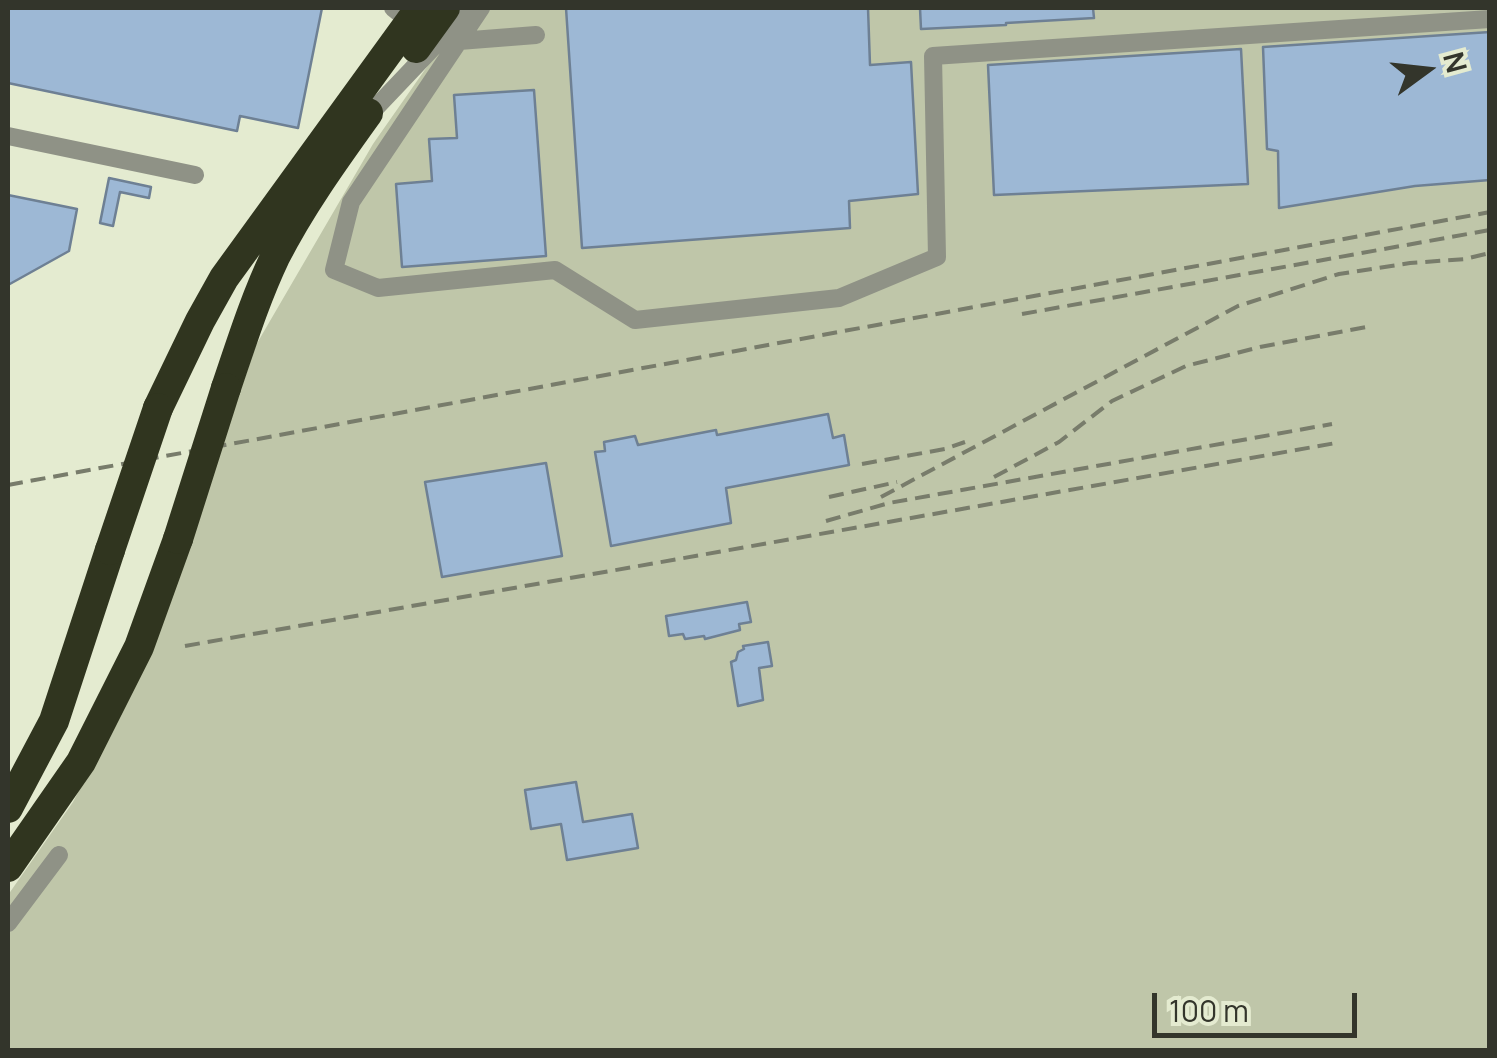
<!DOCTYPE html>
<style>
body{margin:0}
#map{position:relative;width:1497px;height:1058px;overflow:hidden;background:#e4ebd0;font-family:Manrope,sans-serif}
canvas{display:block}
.frame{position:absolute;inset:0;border:10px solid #33352b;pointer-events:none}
.north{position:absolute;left:1377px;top:20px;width:100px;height:100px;-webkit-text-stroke:8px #e4ebd0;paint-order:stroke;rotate:75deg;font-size:28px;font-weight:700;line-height:40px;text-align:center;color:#33352b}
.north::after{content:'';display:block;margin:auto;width:35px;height:45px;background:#33352b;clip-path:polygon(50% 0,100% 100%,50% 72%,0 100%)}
.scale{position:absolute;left:1152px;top:993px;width:205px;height:45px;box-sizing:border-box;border:5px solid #33352b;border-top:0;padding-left:12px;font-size:30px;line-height:35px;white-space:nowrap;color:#33352b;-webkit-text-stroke:8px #e4ebd0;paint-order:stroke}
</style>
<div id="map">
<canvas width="1497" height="1058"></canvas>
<div class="frame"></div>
<div class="north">N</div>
<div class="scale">100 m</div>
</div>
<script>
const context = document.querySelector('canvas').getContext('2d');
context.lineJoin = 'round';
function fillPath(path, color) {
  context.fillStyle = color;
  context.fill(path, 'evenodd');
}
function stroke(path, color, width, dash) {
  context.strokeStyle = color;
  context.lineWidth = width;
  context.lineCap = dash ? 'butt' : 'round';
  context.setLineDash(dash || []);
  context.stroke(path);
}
fillPath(new Path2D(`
 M468 8H1489V1050H8V895L73 802 152 650 256 345 373 144Z`), '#bfc6a9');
const building = new Path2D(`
 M8 8H322L298 128 240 116 237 131 8 83Z
 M566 8H868L870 65 911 62 918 194 849 201 850 228 582 248Z
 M920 8H1093L1094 18 1006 23V25L921 29Z
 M1490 32V180L1415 186 1279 208 1278 151 1267 149 1263 47Z
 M1241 49 1248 184 994 195 988 65Z
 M534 90 546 256 402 267 396 184 432 181 429 139 457 138 454 95Z
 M109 178 151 187 149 198 120 192 113 226 100 223Z
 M8 195 77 209 69 251 8 285Z
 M828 414 833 438 844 435 849 465 726 488 731 523 611 546 595 452 605 451 604 442 635 436 638 445 716 430 717 435Z
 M546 463 562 556 442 577 425 482Z
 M747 602 751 622 739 624 740 630 705 639 704 636 685 639 683 634 669 636 666 616Z
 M768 642 772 666 759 668 763 700 738 706 731 662 736 660 738 652 744 649 743 646Z
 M576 782 583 822 632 814 638 848 567 860 561 824 531 829 525 790Z`);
fillPath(building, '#9db8d5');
stroke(building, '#6e8094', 2.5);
stroke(new Path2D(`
 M393 8 398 12
 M481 8 351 202 334 270 378 288 555 270 635 320 839 298 937 257 933 56 1490 19
 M459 41 536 35
 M365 119 440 40 464 8
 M8 136 195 175
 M8 923 59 855`), '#8f9286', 18);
stroke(new Path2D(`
 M416 48 445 8
 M226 388C241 344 255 299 275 257 301 206 335 159 368 113
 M158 408 200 321 224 278 420 8
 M8 808 54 721 110 550
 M8 867 81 762 139 647 178 539`), '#30351f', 30);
stroke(new Path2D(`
 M1022 314 1490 230
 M862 464 945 449 965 442
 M994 477 1059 442 1112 401 1186 366 1260 347 1372 326
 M8 485 1490 212
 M829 497 897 482
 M881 497 1238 306 1339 274 1410 263 1465 259 1490 253
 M826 521 889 503 1332 424
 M185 646 1336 443`), '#787c6b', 4, [15, 8]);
stroke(new Path2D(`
 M178 539 226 388
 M110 550 158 408`), '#30351f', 30);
</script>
